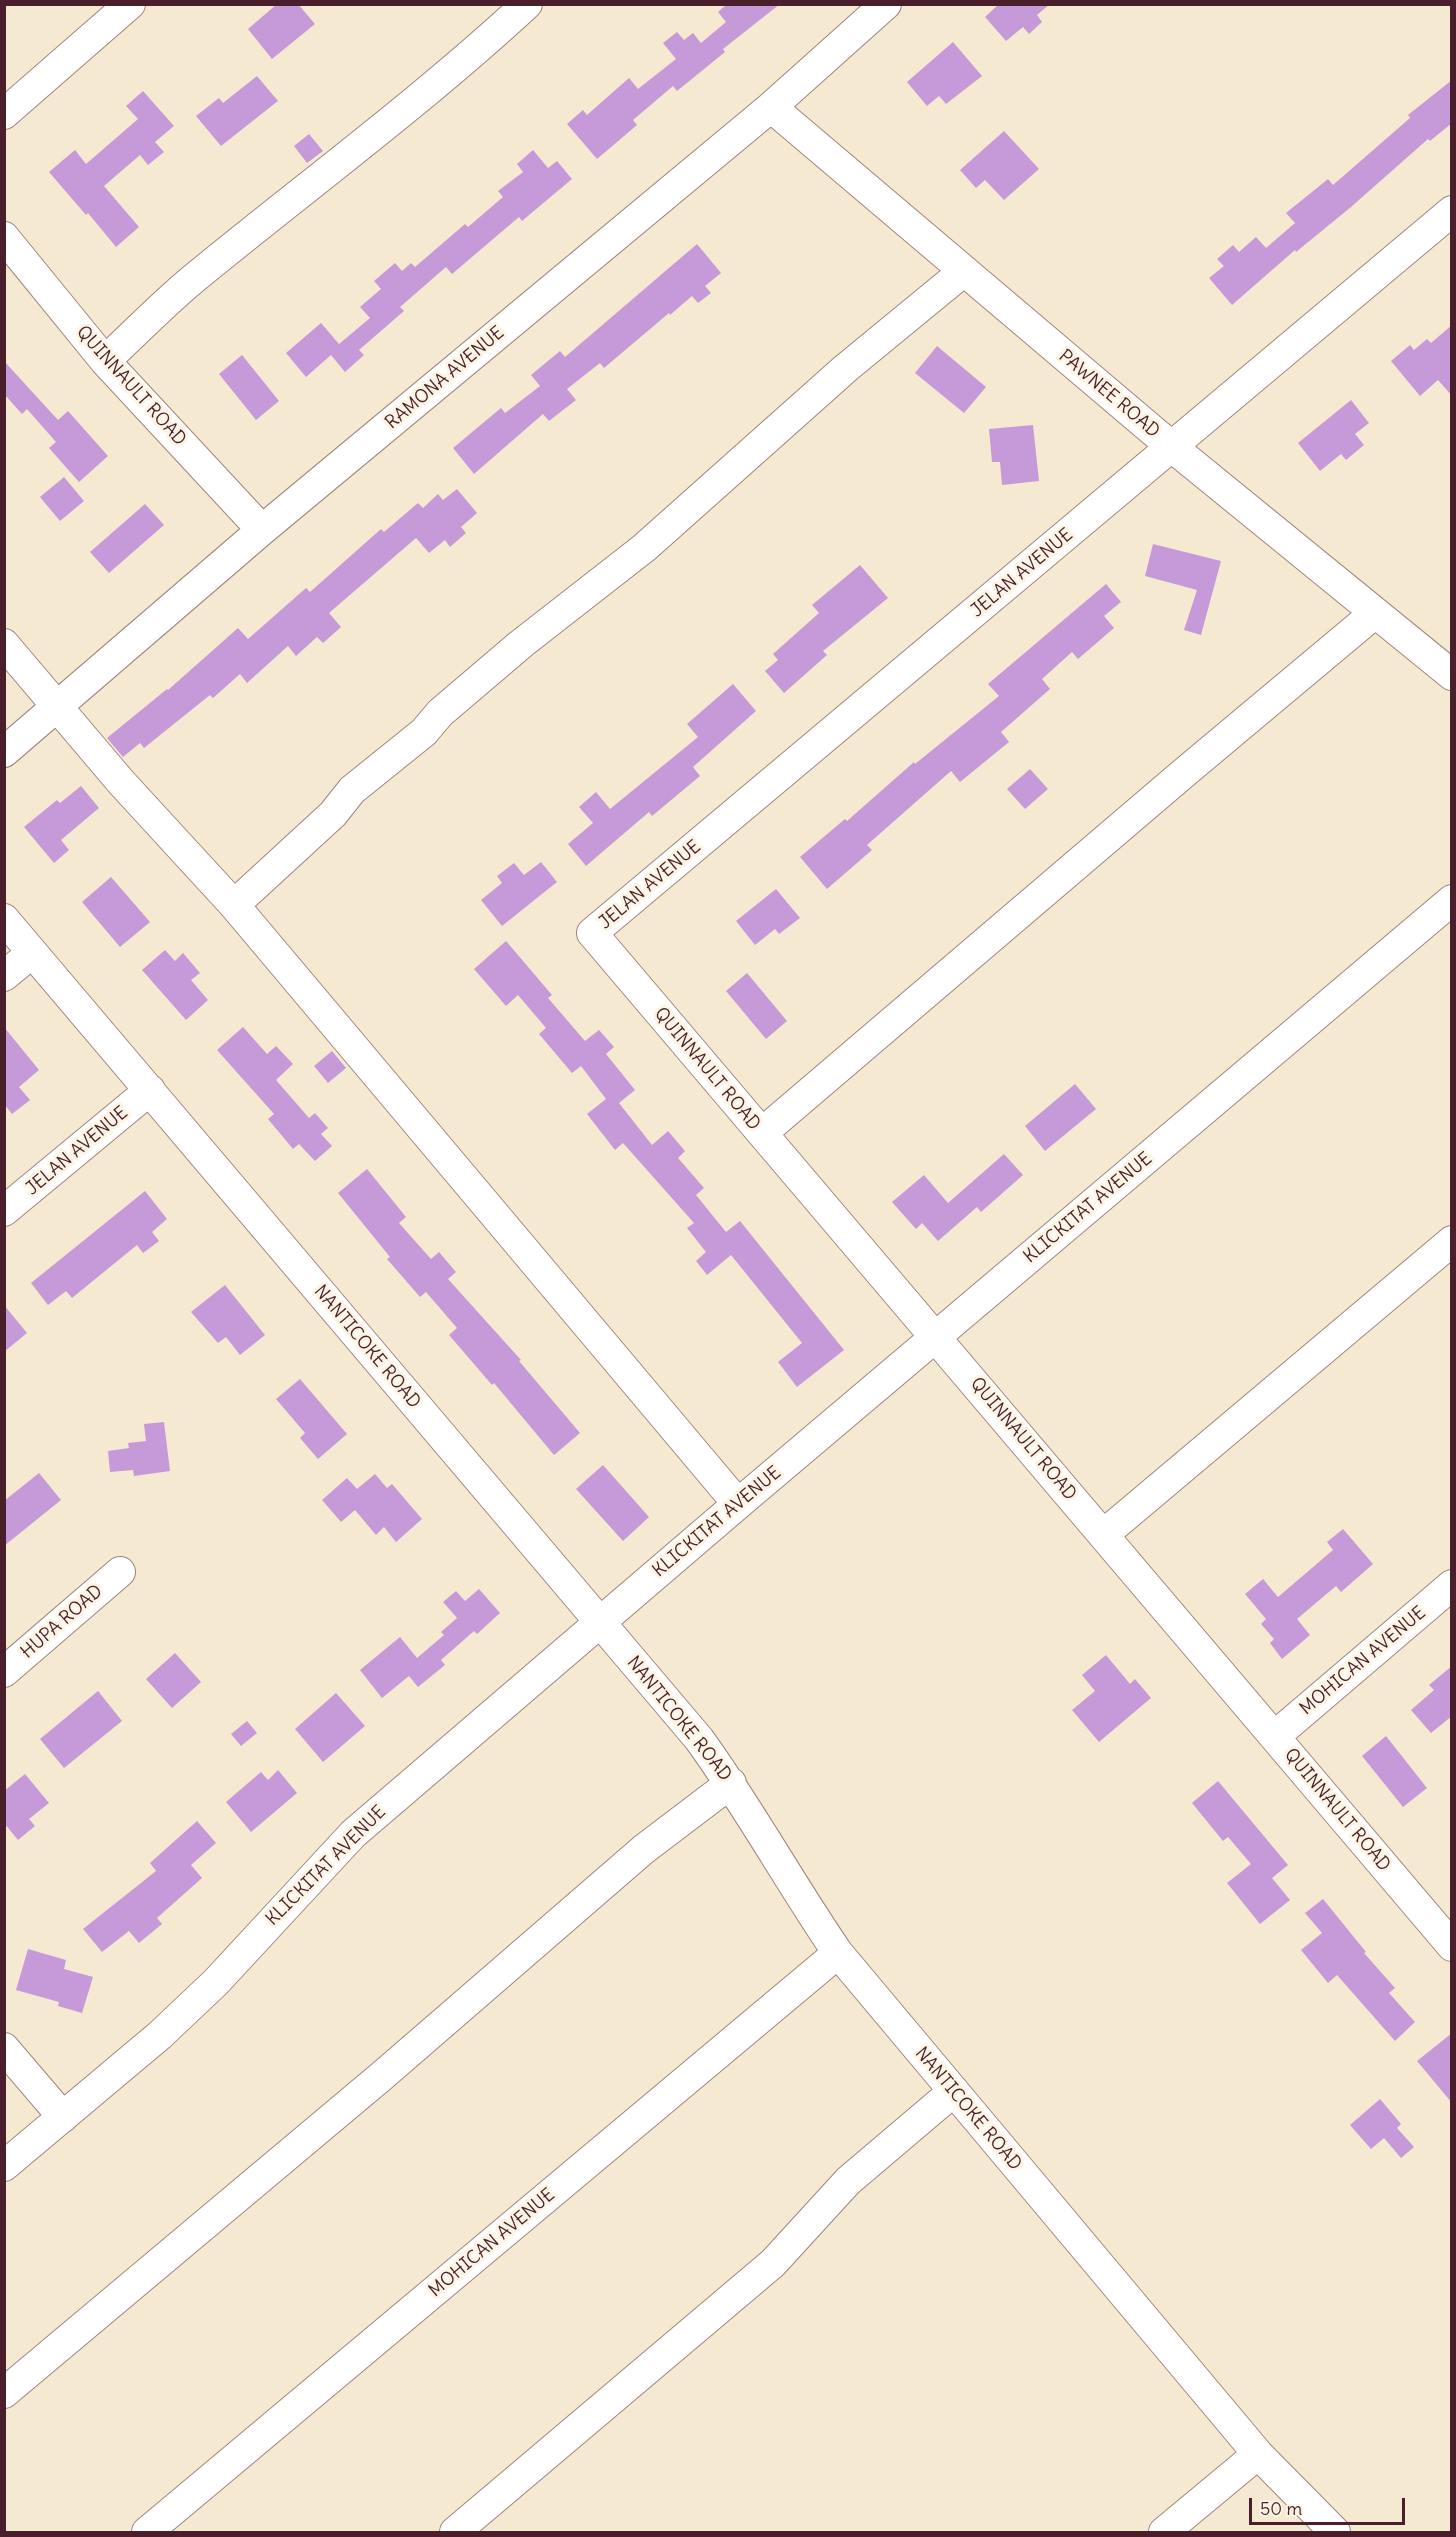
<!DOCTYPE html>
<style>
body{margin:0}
#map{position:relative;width:1456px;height:2537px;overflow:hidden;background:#f6e9d1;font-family:Delius,sans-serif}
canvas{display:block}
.frame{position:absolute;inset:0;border:6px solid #4a1f2b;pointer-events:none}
.scale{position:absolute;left:1249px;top:2498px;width:156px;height:27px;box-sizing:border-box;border:3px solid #4a1f2b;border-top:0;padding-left:8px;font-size:18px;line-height:21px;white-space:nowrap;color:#4a1f2b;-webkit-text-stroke:4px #fcf5e5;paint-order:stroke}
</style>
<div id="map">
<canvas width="1456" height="2537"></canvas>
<div class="frame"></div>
<div class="scale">50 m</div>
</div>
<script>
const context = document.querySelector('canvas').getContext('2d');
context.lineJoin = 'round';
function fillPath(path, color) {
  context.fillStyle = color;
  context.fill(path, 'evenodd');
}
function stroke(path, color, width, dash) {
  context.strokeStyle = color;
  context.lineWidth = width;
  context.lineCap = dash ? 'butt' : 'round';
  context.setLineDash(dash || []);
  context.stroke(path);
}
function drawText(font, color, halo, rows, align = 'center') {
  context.font = font + ' Delius,sans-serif';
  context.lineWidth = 6;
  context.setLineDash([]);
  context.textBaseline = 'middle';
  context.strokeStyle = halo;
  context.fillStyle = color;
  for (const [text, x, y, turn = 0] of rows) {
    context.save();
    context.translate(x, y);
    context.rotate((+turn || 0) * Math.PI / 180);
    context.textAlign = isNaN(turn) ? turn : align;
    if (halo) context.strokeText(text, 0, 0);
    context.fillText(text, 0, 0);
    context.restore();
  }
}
fillPath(new Path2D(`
 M277 4H298L315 24 272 59 248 29Z
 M727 4H780L723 49 725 52 677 91 673 86 633 120 637 125 597 159 567 124 583 110 587 115 629 78 638 89 676 59 663 43 677 32 684 40 693 33 701 43 726 22 718 12Z
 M999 4H1050L1037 15 1042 22 1029 34 1023 27 1006 41 985 17Z
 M953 42 982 76 946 104 939 96 927 106 907 82Z
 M257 76 278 101 221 146 196 116 219 98 223 103Z
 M1452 80V123L1430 141 1428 139 1351 207 1296 252 1295 250 1232 305 1209 278 1224 266 1217 259 1233 245 1239 252 1256 237 1266 248 1295 223 1286 213 1328 179 1333 185 1410 118 1408 115Z
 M143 91 174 126 155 142 164 152 148 165 140 155 104 186 139 227 116 247 88 213 86 215 49 172 75 150 86 164 138 119 126 106Z
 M1004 131 1039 169 1004 200 985 180 976 188 960 170Z
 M309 134 323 151 307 163 294 146Z
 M533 150 548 168 557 161 572 179 522 221 519 217 452 274 446 267 400 307 404 311 359 350 364 355 345 372 331 355 306 377 286 353 321 323 339 344 370 318 360 307 381 289 374 281 395 263 402 271 411 263 415 267 465 224 468 227 503 197 498 191 523 172 517 164Z
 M697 244 721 273 705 286 711 293 698 303 692 296 670 315 669 313 604 368 600 363 567 389 576 400 549 421 543 414 474 474 453 448 501 408 505 413 540 386 531 375 560 351 565 357Z
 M1452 325V396L1438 380 1420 396 1391 361 1410 345 1414 350 1427 339 1431 343Z
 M937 346 986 387 964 413 915 373Z
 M242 355 279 401 256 420 219 374Z
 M4 361 58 420 68 411 108 456 79 482 49 448 56 442 27 409 22 414 4 394Z
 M1351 400 1369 423 1355 434 1364 445 1346 460 1341 454 1320 471 1298 443Z
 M1033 425 1039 481 1002 485 1000 462H992L989 429Z
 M64 477 84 501 60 521 40 497Z
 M457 489 477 513 461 527 466 533 450 547 445 540 429 553 416 538 329 613 341 627 323 643 317 637 296 656 288 646 247 683 240 674 213 698 210 695 144 748 140 743 123 757 107 738 167 689 168 690 238 628 248 639 306 588 310 592 381 529 384 532 418 503 423 508 438 494 443 500Z
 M145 504 164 525 109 573 90 552Z
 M1153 544 1221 561 1201 635 1184 630 1197 590 1145 576Z
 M860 565 888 598 823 651 827 655 784 693 765 671 778 660 773 654 819 613 812 605Z
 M1106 584 1121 602 1104 616 1114 628 1078 659 1072 652 1042 679 1050 689 1001 732 1009 742 960 782 951 771 867 845 872 850 827 889 800 857 845 819 847 821 914 762 915 764 999 696 988 684Z
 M733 684 756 711 693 767 700 776 652 816 649 812 586 866 568 844 593 823 579 807 596 792 610 809 698 737 687 724Z
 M1030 769 1048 789 1025 809 1007 789Z
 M81 786 99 808 61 840 69 850 54 863 24 827 57 800 60 803Z
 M541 862 557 882 502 926 481 900 502 883 497 876 514 863 524 875Z
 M111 877 150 922 120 947 82 902Z
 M776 889 800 918 779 934 775 929 755 945 736 921Z
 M506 941 552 995 548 998 585 1041 599 1030 614 1047 606 1054 635 1090 619 1103 652 1145 668 1131 685 1151 678 1158 704 1188 696 1195 726 1232 740 1221 844 1350 797 1387 778 1362 802 1343 731 1255 707 1275 696 1261 706 1252 687 1228 694 1223 623 1143 615 1150 587 1114 606 1099 581 1066 572 1073 539 1034 546 1028 518 995 506 1006 474 969Z
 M165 950 175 961 183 953 200 973 191 980 208 1000 186 1020 142 970Z
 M747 973 787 1021 766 1039 726 991Z
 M4 1027 39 1070 19 1087 30 1100 12 1114 4 1104Z
 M243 1027 267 1054 276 1046 293 1064 276 1080 309 1118 315 1113 328 1128 321 1134 332 1146 315 1161 299 1144 293 1149 268 1119 274 1114 217 1050Z
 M332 1051 346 1068 328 1083 314 1066Z
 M1075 1084 1096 1109 1045 1151 1025 1126Z
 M1004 1154 1023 1175 981 1212 977 1207 938 1241 922 1223 916 1229 892 1202 924 1175 948 1203Z
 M367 1169 406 1217 399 1223 431 1259 439 1252 456 1272 448 1279 521 1360 519 1361 580 1433 554 1455 494 1383 492 1385 449 1335 457 1328 426 1292 420 1297 387 1259 390 1257 338 1193Z
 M145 1191 167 1219 152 1232 159 1241 143 1253 137 1245 72 1298 66 1291 48 1305 31 1283Z
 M225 1285 265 1335 240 1355 226 1337 218 1343 191 1312Z
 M4 1305 27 1333 4 1352Z
 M300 1379 347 1434 318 1459 300 1438 305 1433 276 1399Z
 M164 1422 170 1471 134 1476 133 1470 110 1472 108 1451 129 1448 128 1443 146 1441 144 1424Z
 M603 1465 649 1517 623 1541 576 1489Z
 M39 1473 61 1500 4 1546V1501Z
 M375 1474 387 1488 392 1484 422 1519 396 1542 384 1527 376 1535 355 1510 341 1522 322 1500 347 1478 357 1489Z
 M1343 1529 1373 1564 1341 1592 1336 1586 1297 1619 1310 1635 1282 1659 1270 1643 1274 1639 1261 1624 1266 1619 1245 1594 1263 1579 1278 1597 1333 1550 1327 1542Z
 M479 1589 500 1613 477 1634 474 1631 441 1660 445 1665 418 1687 409 1676 382 1698 360 1670 400 1637 417 1658 444 1635 441 1632 457 1618 443 1602 456 1591 465 1601Z
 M175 1653 201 1682 172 1708 146 1679Z
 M1106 1655 1130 1684 1135 1679 1151 1698 1099 1742 1072 1710 1095 1691 1082 1675Z
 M1452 1666V1716L1431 1733 1411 1710 1434 1690 1429 1685Z
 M98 1691 122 1721 64 1768 40 1739Z
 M336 1693 365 1726 323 1762 295 1729Z
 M247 1721 257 1733 241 1746 231 1734Z
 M1386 1736 1427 1788 1403 1807 1362 1756Z
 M278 1770 297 1793 251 1832 226 1802 261 1772 268 1780Z
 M25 1774 49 1803 29 1819 35 1826 18 1840 4 1823V1791Z
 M1218 1781 1288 1865 1272 1878 1290 1900 1260 1924 1227 1883 1251 1864 1228 1837 1223 1841 1192 1803Z
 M197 1821 216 1843 191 1865 202 1878 157 1918 162 1924 139 1943 129 1931 102 1952 83 1929 156 1871 150 1863Z
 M1323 1899 1366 1952 1364 1953 1395 1988 1389 1993 1415 2022 1395 2041 1337 1975 1328 1983 1301 1950 1322 1933 1305 1913Z
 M28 1949 66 1960 64 1969 93 1977 82 2013 58 2006 59 2002 16 1990Z
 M1452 2033V2103L1417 2061Z
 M1380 2099 1401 2124 1397 2128 1414 2147 1401 2158 1384 2138 1371 2149 1350 2125Z`), '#c69ad8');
const minor = new Path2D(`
 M771 107 1172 447 1452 675
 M4 114 130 4
 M1452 211 592 933 1452 1946
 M4 237 105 361 262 530
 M105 361C134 334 162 305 192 280 304 188 420 103 527 4
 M4 644 121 782 234 905 333 814 352 790 424 732 440 713 521 644 644 548 846 368 964 271
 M4 752 262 530 771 107 886 4
 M234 905 738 1504
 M4 919 699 1739C749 1808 790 1883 838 1953L1258 2454 1335 2532
 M4 976 32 953
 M762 1133 1185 772 1375 613
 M4 1211 150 1090
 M1103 1535 1452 1241
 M4 1672 120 1572
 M1275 1736 1452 1585
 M4 2048 63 2117
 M4 2166 160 2035 216 1982 353 1834 738 1504 1452 900
 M4 2393 383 2075 644 1849 731 1783
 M147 2532 838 1953
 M455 2532 773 2263 848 2181 954 2091
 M1164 2532 1258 2454`);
stroke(minor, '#a0847e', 32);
stroke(minor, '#fff', 30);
drawText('18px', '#4a1f2b', '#fcf5e5', [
 ["RAMONA AVENUE",445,378,-40],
 ["QUINNAULT ROAD",131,386,48],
 ["PAWNEE ROAD",1109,394,40],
 ["JELAN AVENUE",1022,573,-40],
 ["JELAN AVENUE",650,885,-40],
 ["QUINNAULT ROAD",707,1069,50],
 ["JELAN AVENUE",77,1151,-40],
 ["KLICKITAT AVENUE",1088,1208,-40],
 ["NANTICOKE ROAD",367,1347,50],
 ["QUINNAULT ROAD",1023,1439,50],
 ["KLICKITAT AVENUE",717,1522,-40],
 ["HUPA ROAD",62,1622,-41],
 ["MOHICAN AVENUE",1363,1661,-40],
 ["NANTICOKE ROAD",679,1719,51],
 ["QUINNAULT ROAD",1337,1810,50],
 ["KLICKITAT AVENUE",326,1866,-45],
 ["NANTICOKE ROAD",968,2109,50],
 ["MOHICAN AVENUE",492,2243,-40]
]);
</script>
